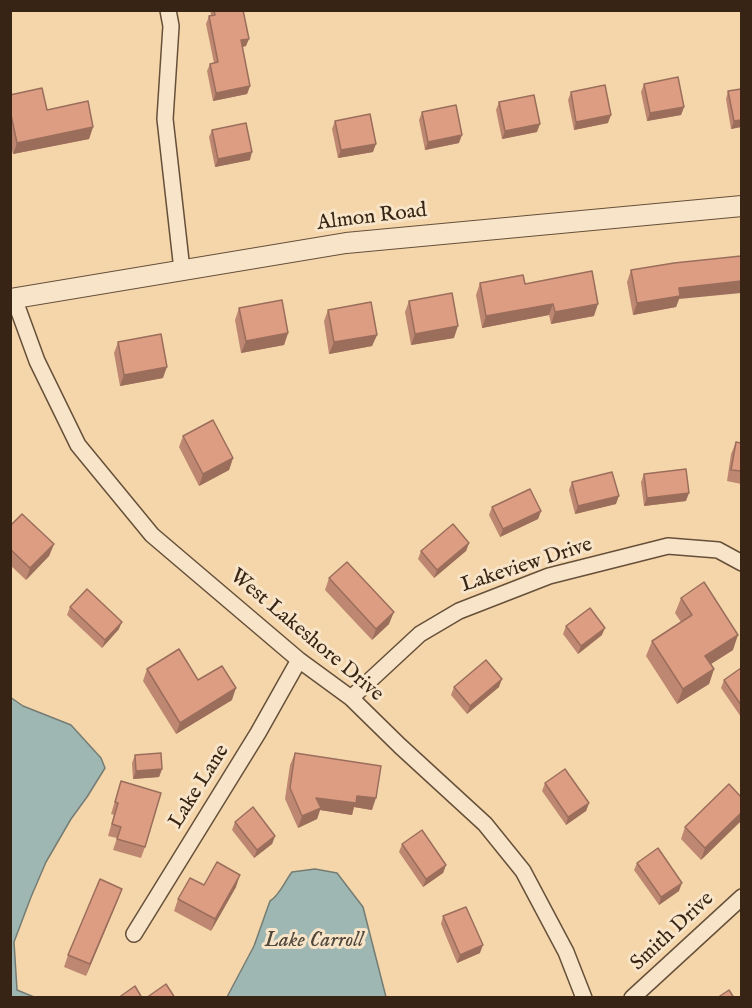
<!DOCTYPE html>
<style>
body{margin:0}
#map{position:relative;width:752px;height:1008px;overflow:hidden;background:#f5d6aa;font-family:"IM FELL English",serif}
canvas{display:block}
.frame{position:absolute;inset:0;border:12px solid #372414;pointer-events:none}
</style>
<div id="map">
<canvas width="752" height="1008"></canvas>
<div class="frame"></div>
</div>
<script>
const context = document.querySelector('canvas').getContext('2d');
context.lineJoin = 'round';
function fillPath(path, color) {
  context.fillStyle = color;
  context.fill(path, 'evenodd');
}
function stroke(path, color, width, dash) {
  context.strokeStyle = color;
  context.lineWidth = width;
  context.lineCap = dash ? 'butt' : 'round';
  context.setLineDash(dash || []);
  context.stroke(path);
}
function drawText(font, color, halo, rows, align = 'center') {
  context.font = font + ' "IM FELL English",serif';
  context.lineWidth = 6;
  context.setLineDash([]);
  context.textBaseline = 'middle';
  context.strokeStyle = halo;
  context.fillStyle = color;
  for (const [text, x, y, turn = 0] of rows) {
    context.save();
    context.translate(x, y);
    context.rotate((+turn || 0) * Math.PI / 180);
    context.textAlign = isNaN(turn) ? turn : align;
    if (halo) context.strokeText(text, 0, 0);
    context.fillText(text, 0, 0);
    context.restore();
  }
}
const water = new Path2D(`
 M10 697 23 706 71 725 101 758 105 768 87 797 71 819 46 862 31 897 14 942 17 990 34 997H11Z
 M315 869 337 873 363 907 386 997H227L254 946 270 901C279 896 285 881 292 872Z`);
fillPath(water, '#9fb7b2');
stroke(water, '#757c73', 1.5);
const minor = new Path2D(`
 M168 10 171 26 165 119 182 270
 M14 298 37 361 78 445 152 535 299 660 351 698 400 746 485 824 523 871 566 952 584 998
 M351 698 420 634 459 611 549 576 668 546 718 550 742 563
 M134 934 258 733 299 660
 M632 998 742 897`);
const tertiary = new Path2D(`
 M10 299 346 243 742 206`);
stroke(minor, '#66503a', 18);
stroke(tertiary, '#66503a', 22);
stroke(minor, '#f8e4c8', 15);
stroke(tertiary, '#f8e4c8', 20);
fillPath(new Path2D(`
 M210 10H243L246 46 242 47 250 86 247 94 213 101 207 71 210 64 214 63 206 24 209 16 211 15Z
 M644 84 684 107 681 115 647 121 641 92Z
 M728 91 741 127 731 129 726 99Z
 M571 92 608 123 574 130 568 100Z
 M10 95 47 110 93 127 89 139 13 154 10 142Z
 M499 102 537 132 502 139 496 110Z
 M422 112 459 143 425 150 419 120Z
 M335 121 373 152 338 158 332 129Z
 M212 130 250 160 215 167 209 137Z
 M631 270 679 299 676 307 633 315 627 282Z
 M480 283 594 316 551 324 549 315 482 328 476 295Z
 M409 301 454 338 411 345 405 312Z
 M239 308 288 333 284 345 241 353 235 320Z
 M328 310 377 335 372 346 329 354 324 321Z
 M118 342 163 378 120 386 114 353Z
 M183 436 233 458 229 470 199 486 179 447Z
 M736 442 741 443V484L727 481 731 454Z
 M644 474 686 501 644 506 641 482Z
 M572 482 616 504 575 514 569 490Z
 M492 507 541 511 538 519 500 537 489 515Z
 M10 526 54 544 49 556 26 580 10 565Z
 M469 543 466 551 434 578 418 559 421 551Z
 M329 578 389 624 372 640 325 590Z
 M681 598 733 650 711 664 714 669 709 684 677 704 646 656 652 641 681 622 675 613Z
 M70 607 119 629 102 648 67 615Z
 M566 626 602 635 578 654 563 634Z
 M741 668V717L721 688 724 680Z
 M147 669 198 680 232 700 176 734 143 681Z
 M454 687H499L467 714 451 695Z
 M295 753 372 810 354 807 352 815 320 810 317 819 298 828 285 799 290 765Z
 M135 755 162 769 159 777 133 779 132 763Z
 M121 781 145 847 141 858 113 850 117 838 108 836 114 815 111 814Z
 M545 783 589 803 586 811 566 825 542 791Z
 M741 797V821L701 860 681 839 685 827Z
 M235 822 275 836 272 844 254 858 232 830Z
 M402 844 446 865 443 873 423 887 399 852Z
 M637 863 679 891 659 905 634 870Z
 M204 885 236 887 211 931 174 911 178 899Z
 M118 900 86 976 64 967 68 955Z
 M443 916 480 953 457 963 441 924Z`), '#be8771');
fillPath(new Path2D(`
 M249 39 246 46 238 48 241 40Z
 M250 86 247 94 213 101 216 93Z
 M684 107 681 115 647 121 650 113Z
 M611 115 608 123 574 130 576 122Z
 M741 120V127L731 129 734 121Z
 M540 124 537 132 502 139 505 131Z
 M93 127 89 139 13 154 17 143Z
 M462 135 459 143 425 150 428 142Z
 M376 144 373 152 338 158 341 150Z
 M252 152 250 160 215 167 218 159Z
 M741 281V293L679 299 676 307 633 315 637 303 679 288Z
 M553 304 549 315 482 328 486 316Z
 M598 304 594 316 551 324 555 312Z
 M458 326 454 338 411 345 415 334Z
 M288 333 284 345 241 353 246 341Z
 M377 335 372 346 329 354 334 342Z
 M167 367 163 378 120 386 124 375Z
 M233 458 229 470 199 486 203 474Z
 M689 493 686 501 644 506 647 498Z
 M619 496 616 504 575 514 578 506Z
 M541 511 538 519 500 537 503 529Z
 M469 543 466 551 434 578 437 570Z
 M54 544 49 556 26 580 30 568Z
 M394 612 389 624 372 640 376 629Z
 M122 622 119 629 102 648 105 640Z
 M605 628 602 635 578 654 581 646Z
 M738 635 733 650 700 671 705 656Z
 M714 669 709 684 677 704 683 689Z
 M502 679 499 687 467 714 470 706Z
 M236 688 232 700 176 734 180 723Z
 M162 769 159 777 133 779 136 771Z
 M357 796 376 798 372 810 354 807 352 815 320 810 317 819 298 828 302 816 316 798Z
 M589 803 586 811 566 825 568 817Z
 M741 813V821L701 860 705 848Z
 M275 836 272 844 254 858 257 850Z
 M446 865 443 873 423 887 426 879Z
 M240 875 236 887 211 931 215 919Z
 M682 883 679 891 659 905 661 897Z
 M122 889 118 900 86 976 90 964Z
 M483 945 480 953 457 963 460 955Z`), '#9b6e5c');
const building = new Path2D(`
 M214 10H243L249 39 241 40 250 86 216 93 210 64 218 62 209 16 215 15Z
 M678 77 684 107 650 113 644 84Z
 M605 85 611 115 576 122 571 92Z
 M42 88 47 110 88 101 93 127 17 143 10 110V95Z
 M741 89V120L734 121 728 91Z
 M534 95 540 124 505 131 499 102Z
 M456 105 462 135 428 142 422 112Z
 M370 114 376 144 341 150 335 121Z
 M246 123 252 152 218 159 212 130Z
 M741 256V281L679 288 680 296 637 303 631 270 674 263Z
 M592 271 598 304 555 312 553 304 486 316 480 283 523 275 525 284Z
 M452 293 458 326 415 334 409 301Z
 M282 300 288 333 246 341 239 308Z
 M371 302 377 335 334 342 328 310Z
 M161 334 167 367 124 375 118 342Z
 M213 420 233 458 203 474 183 436Z
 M736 442 741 443V471L731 470Z
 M686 469 689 493 647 498 644 474Z
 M612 472 619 496 578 506 572 482Z
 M530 489 541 511 503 529 492 507Z
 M22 514 54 544 30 568 10 549V526Z
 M453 524 469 543 437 570 421 551Z
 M347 562 394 612 376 629 329 578Z
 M704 582 738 635 705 656 714 669 683 689 652 641 692 615 681 598Z
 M87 589 122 622 105 640 70 607Z
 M590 608 605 628 581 646 566 626Z
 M179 649 198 680 222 666 236 688 180 723 147 669Z
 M486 660 502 679 470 706 454 687Z
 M741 668V705L724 680Z
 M161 753 162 769 136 771 135 755Z
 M295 753 381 766 376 798 357 796 356 803 316 798 321 808 302 816 290 788Z
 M565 769 589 803 568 817 545 783Z
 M121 781 161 793 145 847 117 839 121 827 112 824 118 803 115 802Z
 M729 784 741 797V813L705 848 685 827Z
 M253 807 275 836 257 850 235 822Z
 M422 830 446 865 426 879 402 844Z
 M658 848 682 883 661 897 637 863Z
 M217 862 240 875 215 919 178 899 190 878 204 885Z
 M100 879 122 889 90 964 68 955Z
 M466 907 483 945 460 955 443 916Z
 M166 984 175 998H146Z
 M135 986 142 998H118Z
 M729 990 734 998H717Z`);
fillPath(building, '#dd9d83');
stroke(building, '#9b6e5c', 1.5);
drawText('21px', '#372414', '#f8e4c8', [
 ["Almon Road",372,218,-7],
 ["Lakeview Drive",527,566,-18],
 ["West Lakeshore Drive",306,636,40],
 ["Lake Lane",200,787,-58],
 ["Smith Drive",673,932,-43]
]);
drawText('italic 22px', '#51493c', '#f8e4c8', [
 ["Lake Carroll",314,941]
]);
</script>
